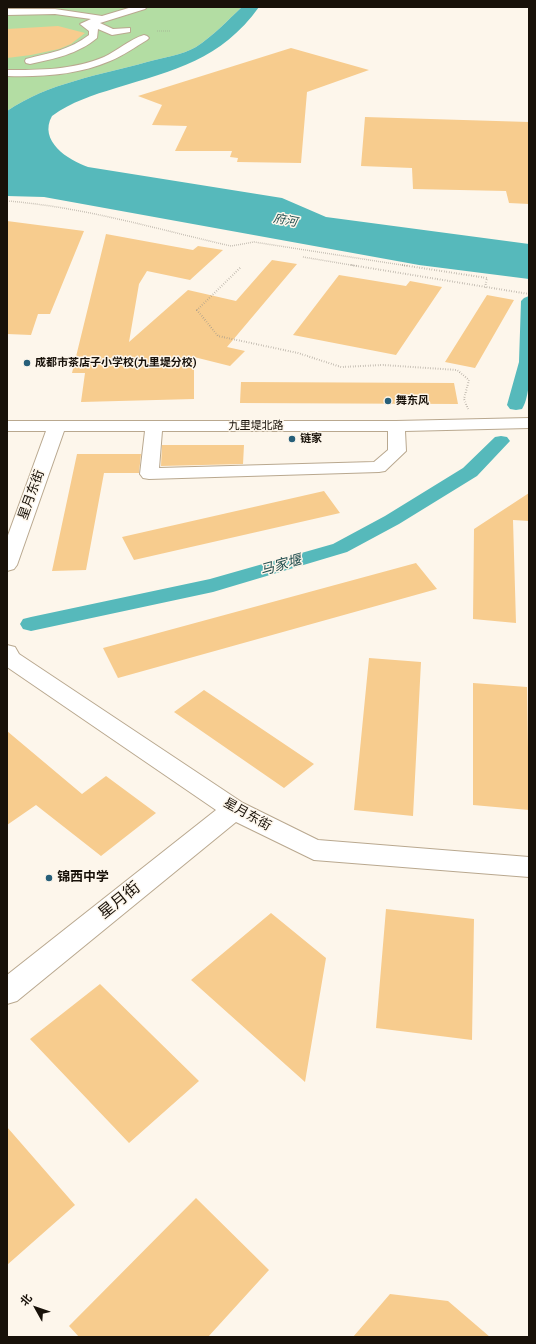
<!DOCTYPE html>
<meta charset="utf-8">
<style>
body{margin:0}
#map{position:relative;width:536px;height:1344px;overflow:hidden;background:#fdf6eb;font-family:Roboto,"Noto Sans SC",sans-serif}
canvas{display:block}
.frame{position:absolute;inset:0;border:8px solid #181109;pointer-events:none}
.north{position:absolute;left:16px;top:1288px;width:40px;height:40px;-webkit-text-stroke:3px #fdf6eb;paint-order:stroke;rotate:310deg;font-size:11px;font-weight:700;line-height:16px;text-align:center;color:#181109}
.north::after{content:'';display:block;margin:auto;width:14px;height:18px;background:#181109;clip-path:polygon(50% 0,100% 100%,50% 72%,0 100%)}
</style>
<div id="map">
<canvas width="536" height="1344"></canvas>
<div class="frame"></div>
<div class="north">北</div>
</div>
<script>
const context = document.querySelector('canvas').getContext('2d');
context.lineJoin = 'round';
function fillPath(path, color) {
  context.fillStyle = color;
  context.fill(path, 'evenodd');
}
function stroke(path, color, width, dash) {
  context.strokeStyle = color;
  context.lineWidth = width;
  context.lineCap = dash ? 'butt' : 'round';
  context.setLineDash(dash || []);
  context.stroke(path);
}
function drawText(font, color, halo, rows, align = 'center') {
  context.font = font + ' Roboto,"Noto Sans SC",sans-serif';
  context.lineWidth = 3;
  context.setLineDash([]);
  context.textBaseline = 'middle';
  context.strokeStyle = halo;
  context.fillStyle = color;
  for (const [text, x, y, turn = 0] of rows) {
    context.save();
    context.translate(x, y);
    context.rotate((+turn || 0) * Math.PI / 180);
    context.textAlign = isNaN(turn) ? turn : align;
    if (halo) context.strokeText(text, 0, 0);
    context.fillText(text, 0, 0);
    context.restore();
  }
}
fillPath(new Path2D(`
 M7 7H242C227 21 213 36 196 47 182 55 162 58 147 62 100 75 48 83 7 111Z`), '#b3dda3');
fillPath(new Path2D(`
 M242 7H259C221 60 174 70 116 88 93 95 71 102 52 116 38 141 68 160 88 167L282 198 326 217 529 244V279L419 265 44 197 7 196V111C48 83 100 75 147 62 162 58 182 55 196 47 213 36 227 21 242 7Z`), '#56b9bb');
fillPath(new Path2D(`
 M529 296C529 321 535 391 522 409L516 410 510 409 507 405 519 362 521 301 524 298Z
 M501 436 507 437 510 441 477 476 399 524 347 552 213 592 31 631 23 629 20 624 23 619 31 617 210 579 333 544 385 516 463 468 495 437Z`), '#56b9bb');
fillPath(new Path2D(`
 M58 26 85 33 71 44 59 49 31 55 7 58V29Z
 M291 48 369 70 307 92 301 163 237 162 238 158 230 157 232 151H175L187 126 152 125 162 105 138 96Z
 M365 117 529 122V204L509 203 506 191 413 189 412 168 361 166Z
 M7 221 84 231 50 314H38L31 335 7 334Z
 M106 234 193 250 198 246 223 250 190 280 147 271 139 284 129 342 188 290 236 301 272 260 297 264 227 347 245 351 230 366 194 357V399L81 402 85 373H72Z
 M339 275 406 286 410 281 442 287 396 355 293 335Z
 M487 295 514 300 475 368 445 362Z
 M241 382 454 383 458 404 240 403Z
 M162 445H244L243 464 161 466Z
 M77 454H141L139 473H104L86 570 52 571Z
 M324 491 340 513 134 560 122 537Z
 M529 493V521L513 520 516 623 473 619 474 529Z
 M416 563 437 589 118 678 103 648Z
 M369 658 421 662 413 816 354 810Z
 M473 683 527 687 529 810 473 805Z
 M204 690 314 764 284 788 174 712Z
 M7 731 82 794 106 776 156 813 101 856 36 805 7 825Z
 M386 909 474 919 472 1040 376 1028Z
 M271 913 326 958 305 1082 191 980Z
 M100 984 199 1081 129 1143 30 1039Z
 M7 1127 75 1205 7 1265Z
 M196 1198 269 1270 208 1337H79L69 1326Z
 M390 1294 448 1301 490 1337H353Z`), '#f7cc8e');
const minor = new Path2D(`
 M132 7H147L145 9 100 23 113 29 130 28V32L112 35 98 29 97 38C78 54 54 59 30 64L26 63 25 61 26 59C49 53 70 50 89 35V31L80 24 91 19 55 14 7 15V9H55L102 16Z
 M144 35 147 36 149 38 147 40C135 47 123 56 110 61 78 75 41 77 7 76V70C39 70 74 70 104 57 117 51 130 39 144 35Z
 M529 418V428L405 431 406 451 385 471 379 472 149 479 143 478 140 474 145 431H64L17 565 14 569 7 571V538L46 431H7V421H396ZM162 431H388V450L374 462 159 468Z
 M7 645 15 647 19 654 243 803 318 840 529 857V877L314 860 236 822 17 1001 7 1004V975L216 810 7 667Z`);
stroke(minor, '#b9a88f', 2);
stroke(new Path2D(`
 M157 31H170`), '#9b948a', 1, [0.5, 1.5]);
stroke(new Path2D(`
 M7 201C84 207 156 229 231 246L254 242 408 266
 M303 257 357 266`), '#9b948a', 1.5, [0.5, 1.5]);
stroke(new Path2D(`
 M351 265 529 294
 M402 265 487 278 485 288
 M240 268 197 310 218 336 298 353 341 367 383 365 457 370 469 380 464 399 468 409`), '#9b948a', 2, [0.5, 2]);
fillPath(minor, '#fff');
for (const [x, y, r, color] of [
 [27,363,4,"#275f79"],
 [388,401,4,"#275f79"],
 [292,439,4,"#275f79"],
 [49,878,4,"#275f79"]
]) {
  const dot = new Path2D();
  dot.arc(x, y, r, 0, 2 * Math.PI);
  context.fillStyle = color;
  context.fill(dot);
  stroke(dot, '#fdf6eb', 1.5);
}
drawText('bold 11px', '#181109', '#fdf6eb', [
 ["成都市茶店子小学校(九里堤分校)",35,363],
 ["舞东风",396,401],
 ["链家",300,439]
], 'left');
drawText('11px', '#181109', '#fdf6eb', [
 ["九里堤北路",256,426]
]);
drawText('italic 12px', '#224e4f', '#fdf6eb', [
 ["府河",285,221,11]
]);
drawText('13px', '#181109', '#fdf6eb', [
 ["星月东街",32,495,-70],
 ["星月东街",247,815,29]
]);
drawText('bold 13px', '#181109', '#fdf6eb', [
 ["锦西中学",57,878]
], 'left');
drawText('italic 14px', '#224e4f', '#fdf6eb', [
 ["马家堰",281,566,-16]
]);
drawText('16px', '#181109', '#fdf6eb', [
 ["星月街",120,901,-39]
]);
</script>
